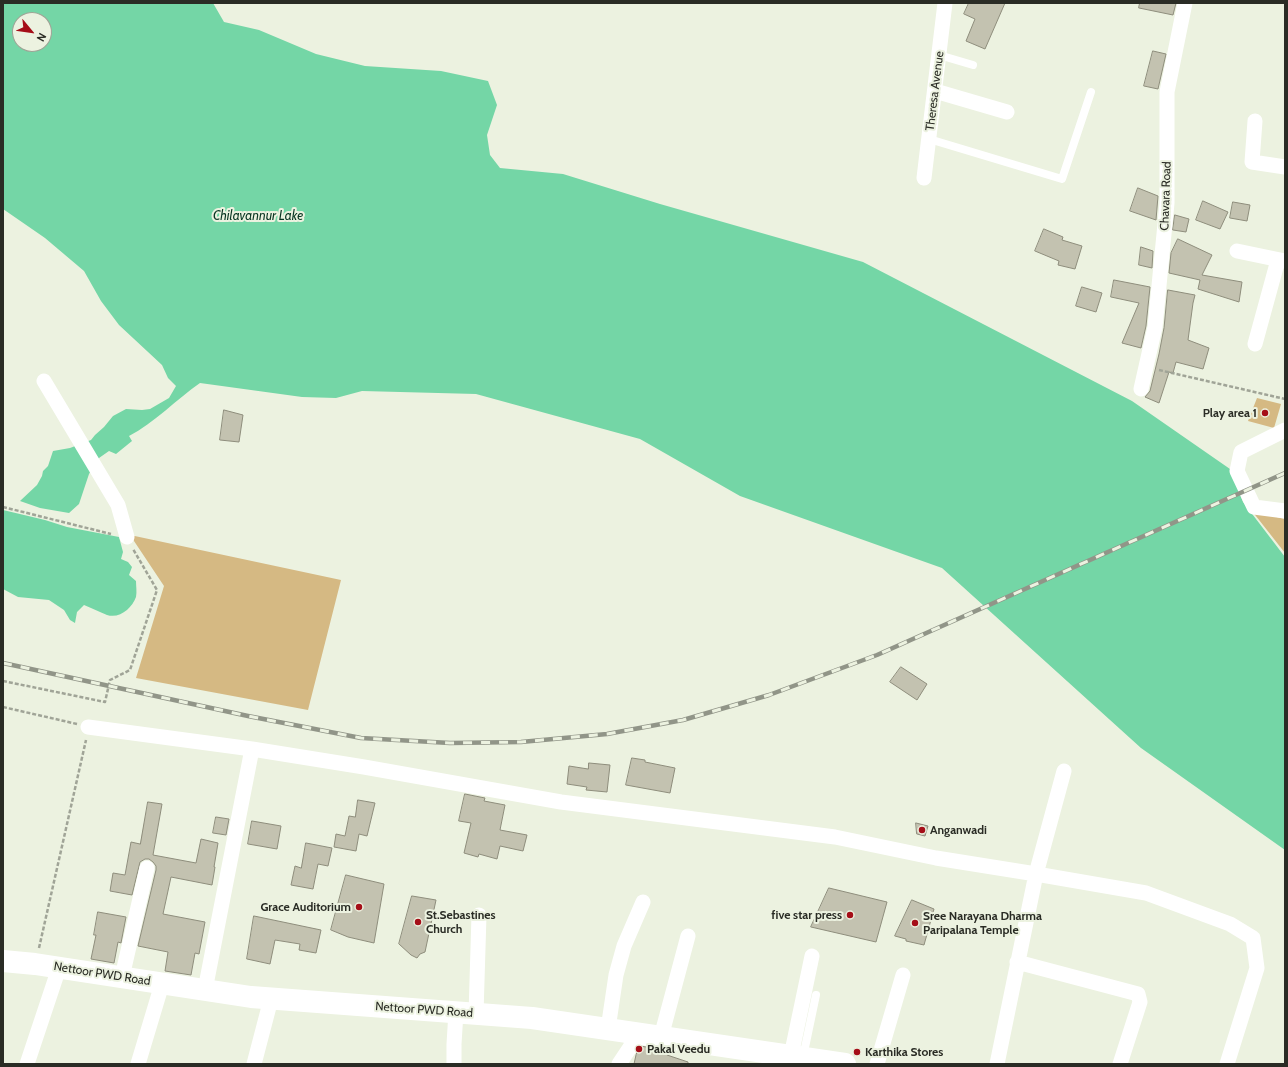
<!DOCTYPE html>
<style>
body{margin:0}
#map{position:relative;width:1288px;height:1067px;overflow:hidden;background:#ecf2e0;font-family:Cabin,sans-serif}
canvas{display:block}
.frame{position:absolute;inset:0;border:4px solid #2a2c25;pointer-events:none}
.north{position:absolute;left:12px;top:12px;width:40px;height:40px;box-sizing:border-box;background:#ecf2e0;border:1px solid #9ea395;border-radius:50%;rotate:119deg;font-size:11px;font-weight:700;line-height:16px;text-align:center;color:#2a2c25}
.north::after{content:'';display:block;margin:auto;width:14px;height:18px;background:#a50e18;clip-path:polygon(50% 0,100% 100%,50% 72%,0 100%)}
</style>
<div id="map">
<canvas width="1288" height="1067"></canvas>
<div class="frame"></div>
<div class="north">N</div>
</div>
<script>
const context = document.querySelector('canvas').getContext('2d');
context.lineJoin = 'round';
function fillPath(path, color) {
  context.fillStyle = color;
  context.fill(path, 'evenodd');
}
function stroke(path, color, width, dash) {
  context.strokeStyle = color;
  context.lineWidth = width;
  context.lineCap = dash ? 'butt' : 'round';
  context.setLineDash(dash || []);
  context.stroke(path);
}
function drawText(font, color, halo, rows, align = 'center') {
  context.font = font + ' Cabin,sans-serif';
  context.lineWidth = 4;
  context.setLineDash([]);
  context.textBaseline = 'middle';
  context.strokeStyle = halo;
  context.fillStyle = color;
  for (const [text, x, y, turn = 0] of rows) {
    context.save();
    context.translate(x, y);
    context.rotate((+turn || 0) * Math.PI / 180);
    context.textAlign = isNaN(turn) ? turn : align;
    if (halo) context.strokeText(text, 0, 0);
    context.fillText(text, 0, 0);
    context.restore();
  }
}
fillPath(new Path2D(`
 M1257 398 1281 404 1274 428 1248 421Z
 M1252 511 1285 519V553Z
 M130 535 341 580 308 710 136 678 164 586Z`), '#d5b983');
fillPath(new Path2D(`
 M3 3H213L224 22 259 30 316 54 365 66 441 71 488 81 497 105 487 135 490 155 500 168 563 174 660 204 863 262 1132 401 1230 469 1243 502 1285 557V850L1141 748 942 568 740 496 640 439 476 394 362 391 336 398 302 397 200 383C177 399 154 423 129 436L132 441 116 454 109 451 99 458 89 474 79 504 69 513 40 508 20 501 37 485 42 476 43 471 48 466 53 451 70 448 91 440 95 435 104 427 113 416 126 409 142 410 150 409 169 398 176 386 168 378 162 365 119 325 101 301 84 271 45 238 3 209ZM20 20H44V44H20Z
 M3 510 45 520 67 527 119 537 123 552 121 559 128 562 132 567 129 575 136 581C136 586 137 592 136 597 132 608 120 619 107 615 99 612 92 608 84 605L77 612 75 623 70 620 64 610 49 600 18 597 3 589Z`), '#74d6a6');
const building = new Path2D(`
 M969 3H1005L985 49 966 41 975 19 964 14Z
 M1140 3H1176L1173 15 1139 8Z
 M1153 51 1166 54 1158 89 1144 86Z
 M1138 188 1158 196 1156 220 1130 211Z
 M1203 201 1228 212 1220 229 1196 220Z
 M1233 202 1250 205 1247 221 1230 218Z
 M1175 215 1189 219 1186 232 1173 230Z
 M1044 229 1063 237 1062 240 1082 246 1075 269 1058 265 1059 261 1035 251Z
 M1178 239 1212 255 1202 275 1242 282 1239 302 1198 289 1200 280 1169 273 1171 253Z
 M1141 247 1153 251 1152 268 1139 265Z
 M1114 280 1150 287 1146 326 1141 348 1122 343 1139 303 1111 297Z
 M1082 287 1102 293 1096 312 1076 306Z
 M1168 290 1195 295 1193 303 1188 340 1209 348 1203 369 1176 362 1173 373 1169 372 1159 403 1145 397 1150 391 1159 354 1164 328Z
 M224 410 243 415 239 442 220 440Z
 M901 667 927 684 917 700 890 682Z
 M632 758 645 760V762L675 768 670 793 626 785Z
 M589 763 610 765 607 792 586 790 587 787 567 784 569 766 588 769Z
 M465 794 485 798 484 801 505 805 500 830 527 835 523 851 500 846 497 859 479 854 478 857 464 853 471 823 459 821Z
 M358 800 375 803 367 836 359 834 356 851 334 847 336 834 345 836 349 816 355 817Z
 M148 802 162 804 153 855 196 863 201 839 218 843 214 867H215L212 885 171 877 163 914 205 922 199 954 195 953 191 975 165 971 168 952 138 946 156 870V866L153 862 149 859H145L140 862 132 895 110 891 113 873 125 875 131 842 140 844Z
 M216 817 229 819 226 835 213 833Z
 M252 821 281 826 277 849 248 844Z
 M916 823 928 826 925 836 917 834Z
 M306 843 332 848 328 866 318 864 313 889 291 885 295 866 301 868Z
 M346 875 384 884 374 943 348 937 331 930Z
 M829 888 887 902 876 942 811 927Z
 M412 896 436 900 425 952 420 954 417 958 411 955 399 944Z
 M912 900 934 909 924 945 906 941V939L895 936Z
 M98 912 126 917 121 943 118 942 114 963 91 959 96 935H94Z
 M254 916 321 930 316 953 299 950 300 944 275 940 270 964 247 959Z
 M640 1046 665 1050 667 1055 688 1062V1064H634L636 1055Z`);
fillPath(building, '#c3c2b0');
stroke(building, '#8e8d7c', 1);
stroke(new Path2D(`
 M1159 370 1285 399
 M3 507 111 534
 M3 681 105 702 110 680 130 670 157 590 133 549
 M3 707 77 724
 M39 948 86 740`), '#a0a497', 2.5, [4, 2]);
stroke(new Path2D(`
 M939 55 973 65
 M929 139 1062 179 1091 92
 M803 1057 816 995`), '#fff', 8);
stroke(new Path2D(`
 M935 91 1007 112
 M1255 121 1252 162 1285 167
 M924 178 945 3
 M1237 251 1285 261
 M1255 344 1278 260
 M44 381 118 505 127 537
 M1141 389 1155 327 1167 203V92L1185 3
 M1285 430 1241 452 1237 471 1254 507 1285 511
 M88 727 252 749 364 767 561 802 835 837 936 858 1036 874 1064 771
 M1017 962 1138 994 1140 1002 1120 1064
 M122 977 147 868
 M205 990 252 749
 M476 1014 479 915
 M608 1029 616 975 624 946 643 902
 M661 1037 688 936
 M791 1056 812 956
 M27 1064 59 968
 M138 1064 162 984
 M254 1064 271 999
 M454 1064V1044L456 1012
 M619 1064 631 1046 632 1033
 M877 1064 903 975
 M997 1064 1036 874 1146 893 1230 924 1253 938 1257 968 1227 1064`), '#fff', 15);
stroke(new Path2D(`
 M3 961 35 964 251 997 532 1018 845 1064`), '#fff', 22);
const rail = new Path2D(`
 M3 663 248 716 361 738 450 743 521 742 607 734 683 720 769 695 877 655 1285 473`);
stroke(rail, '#919588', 4.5);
stroke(rail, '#ecf2e0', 3, [9]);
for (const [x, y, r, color] of [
 [1265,413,4,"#a50e18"],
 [922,830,4,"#a50e18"],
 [359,907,4,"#a50e18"],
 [850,915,4,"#a50e18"],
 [418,922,4,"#a50e18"],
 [915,923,4,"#a50e18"],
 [639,1049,4,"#a50e18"],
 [857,1052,4,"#a50e18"]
]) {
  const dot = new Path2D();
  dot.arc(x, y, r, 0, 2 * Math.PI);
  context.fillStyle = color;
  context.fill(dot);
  stroke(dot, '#ecf2e0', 1.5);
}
drawText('12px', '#2a2c25', '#ecf2e0', [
 ["Theresa Avenue",935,91,-83],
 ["Chavara Road",1166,196,-88],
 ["Nettoor PWD Road",102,974,9],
 ["Nettoor PWD Road",424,1010,4]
]);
drawText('bold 12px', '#2a2c25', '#ecf2e0', [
 ["Play area 1",1257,413,"right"],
 ["Anganwadi",930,830],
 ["Grace Auditorium",351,907,"right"],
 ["St.Sebastines",426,915],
 ["Church",426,929],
 ["five star press",842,915,"right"],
 ["Sree Narayana Dharma",923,916],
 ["Paripalana Temple",923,930],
 ["Pakal Veedu",647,1049],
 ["Karthika Stores",865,1052]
], 'left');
drawText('italic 13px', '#083522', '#ecf2e0', [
 ["Chilavannur Lake",258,216]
]);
</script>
